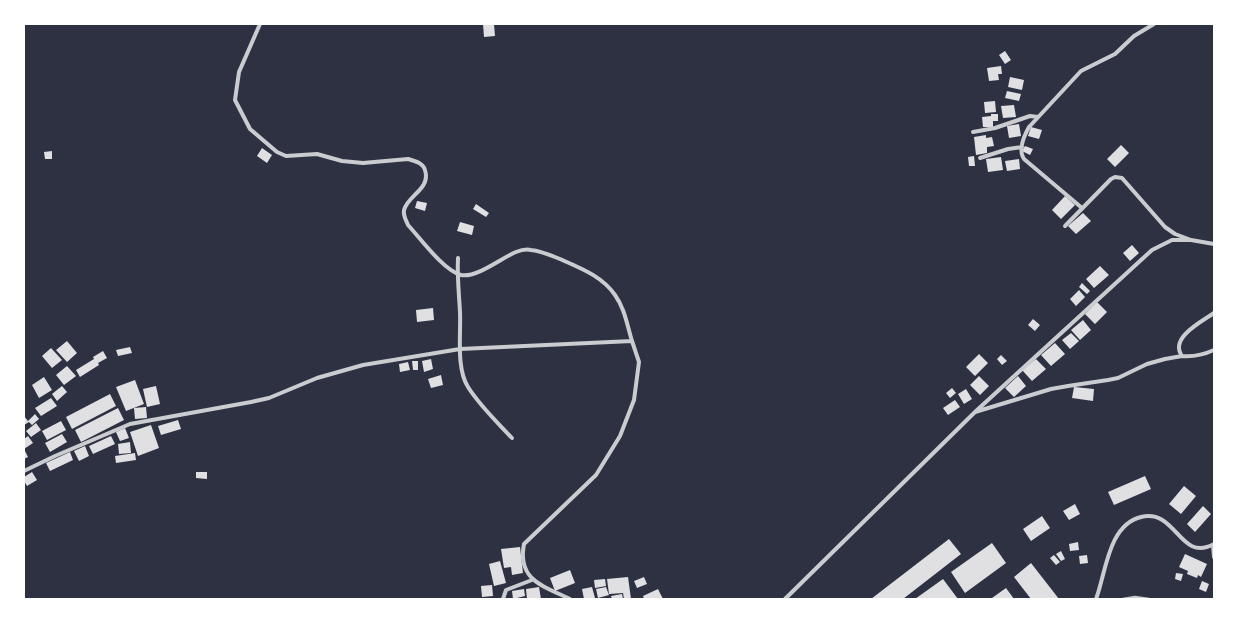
<!DOCTYPE html>
<style>
body{margin:0}
#map{position:relative;width:1238px;height:623px;overflow:hidden;background:#2d3142;font-family:Mulish,sans-serif}
canvas{display:block}
.frame{position:absolute;inset:0;border:25px solid #fff;pointer-events:none}
</style>
<div id="map">
<canvas width="1238" height="623"></canvas>
<div class="frame"></div>
</div>
<script>
const context = document.querySelector('canvas').getContext('2d');
context.lineJoin = 'round';
function fillPath(path, color) {
  context.fillStyle = color;
  context.fill(path, 'evenodd');
}
function stroke(path, color, width, dash) {
  context.strokeStyle = color;
  context.lineWidth = width;
  context.lineCap = dash ? 'butt' : 'round';
  context.setLineDash(dash || []);
  context.stroke(path);
}
fillPath(new Path2D(`
 M483 24H494L495 36 484 37Z
 M1005 51 1011 60 1005 64 999 55Z
 M1001 66 1002 74H998L999 80 989 81 987 68Z
 M1010 77 1024 80 1022 90 1008 87Z
 M1007 91 1021 94 1019 101 1005 98Z
 M995 101 996 112 985 113 984 102Z
 M1014 105 1016 117 1003 118 1001 106Z
 M991 114H998V121H993V127H983L982 117 991 116Z
 M1019 124 1021 136 1009 138 1007 126Z
 M1031 127 1042 130 1039 139 1028 136Z
 M986 135V138L992 137 994 146 987 147V153L976 155 974 137Z
 M1121 145 1129 153 1115 167 1107 159Z
 M1025 146 1033 149 1030 155 1022 151Z
 M262 148 272 155 267 163 257 156Z
 M52 151V159H45L44 152Z
 M974 156 975 166H969L968 157Z
 M1001 157 1003 170 988 172 986 159Z
 M1019 159 1020 169 1007 171 1005 161Z
 M1065 196 1075 205 1061 219 1052 210Z
 M417 201 427 203 425 211 415 208Z
 M476 204 489 213 486 217 473 209Z
 M1083 213 1091 221 1076 234 1068 226Z
 M460 222 474 226 472 235 457 231Z
 M1132 245 1139 253 1130 261 1123 253Z
 M1100 266 1109 275 1094 288 1086 279Z
 M1082 283 1090 291 1087 294 1079 287Z
 M1079 290 1085 297 1076 306 1070 299Z
 M1097 302 1107 312 1095 324 1085 314Z
 M433 308 434 320 417 322 416 310Z
 M1033 319 1040 325 1035 331 1028 325Z
 M1083 320 1091 330 1080 340 1071 330Z
 M1071 333 1079 341 1070 349 1062 340Z
 M67 341 77 353 67 362 56 350Z
 M1055 343 1065 354 1051 366 1041 355Z
 M130 347 132 353 118 356 116 350Z
 M51 348 62 360 52 368 42 356Z
 M103 351 107 358 98 363 99 365 80 377 76 370 94 359 93 357Z
 M979 354 988 363 975 376 966 367Z
 M1001 355 1007 361 1002 365 997 359Z
 M431 359 433 369 424 372 422 361Z
 M1036 359 1046 369 1032 381 1022 370Z
 M412 361H418V370H413Z
 M408 362 410 370 400 372 399 364Z
 M67 366 76 376 64 385 56 375Z
 M441 375 443 385 431 388 428 379Z
 M979 376 989 386 980 395 970 385Z
 M1018 376 1026 386 1014 397 1005 388Z
 M44 377 52 390 39 398 32 385Z
 M135 380 144 404 126 411 116 387Z
 M62 386 67 392 57 401 52 394Z
 M156 386 160 404 147 407 143 389Z
 M1074 387 1094 389 1093 401 1072 398Z
 M952 388 956 393 950 398 946 393Z
 M966 389 972 399 964 404 958 394Z
 M110 394 116 406 72 429 66 417Z
 M51 398 57 406 41 416 35 408Z
 M955 400 960 407 948 415 943 408Z
 M146 407 147 418 135 419 134 408Z
 M118 408 124 420 81 442 75 430Z
 M35 414 39 419 32 425 29 422 24 425V416L28 421Z
 M178 420 181 429 161 435 158 426Z
 M61 421 66 430 47 440 42 431Z
 M36 423 41 430 31 437 26 431Z
 M151 425 159 448 138 456 130 432Z
 M125 428 129 438 120 441 116 432Z
 M62 434 67 442 50 452 45 443Z
 M28 436 33 443 24 449 28 457 24 459V439Z
 M111 436 115 444 93 454 89 446Z
 M130 442 131 453 119 454 118 444Z
 M85 446 89 456 79 461 74 451Z
 M70 452 73 460 50 471 46 463Z
 M135 453 136 460 116 463 115 456Z
 M32 472 37 480 27 486 24 481V477Z
 M196 472H207V479L196 478Z
 M1145 476 1151 489 1114 505 1108 492Z
 M1184 486 1196 496 1181 514 1169 504Z
 M1075 504 1080 514 1069 520 1063 511Z
 M1203 506 1211 514 1195 532 1187 524Z
 M1042 516 1050 528 1031 541 1023 529Z
 M949 539 961 554 903 599H871Z
 M1078 542 1079 550 1070 551 1069 544Z
 M992 543 1006 563 965 593 951 572Z
 M520 547 523 573 512 575 511 567 504 568 501 549Z
 M1061 551 1065 559 1061 561 1056 554Z
 M1185 554 1207 564 1201 577 1198 575 1197 578 1187 574 1188 571 1179 567Z
 M1054 555 1060 562 1056 565 1050 558Z
 M1087 555 1088 563 1080 564 1079 556Z
 M500 561 506 583 494 586 489 564Z
 M1031 563 1059 599H1031L1014 577Z
 M570 570 575 583 555 591 550 578Z
 M1176 573 1183 574 1181 581 1175 579Z
 M628 577 631 599H624L623 593 609 594 607 579Z
 M644 577 647 584 637 588 634 581Z
 M605 579 606 586 595 588 594 580Z
 M943 579 958 599H915Z
 M1202 581 1209 584 1206 592 1199 589Z
 M492 585 493 596 482 597 481 586Z
 M539 587 541 599H527L526 589Z
 M592 587 595 598 584 599 582 589Z
 M606 587 609 595 598 598 596 589Z
 M1006 588 1014 599H993L992 598Z
 M524 589 525 596 513 599 512 591Z
 M658 589 663 599H644L643 596Z
 M622 594 623 599H612L611 596Z`), '#e0e0e3');
stroke(new Path2D(`
 M1123 599 1135 597 1149 599`), '#caccd0', 2.5);
stroke(new Path2D(`
 M260 24 239 72 235 100 250 129 277 152 286 156 317 154 342 161 363 163 408 159C415 161 423 163 425 170 431 189 408 195 404 210 403 216 406 220 408 225 420 238 444 271 461 275 477 278 501 258 516 252 521 250 526 249 531 250 541 251 550 255 560 259 580 268 602 276 615 295 625 309 627 325 632 341
 M973 132 995 128 1030 116 1038 117
 M980 158 1008 149 1022 147
 M1082 208 1024 159C1018 150 1024 136 1029 127L1081 71 1115 54 1134 36 1154 24
 M1065 226 1111 179 1115 177 1122 178 1165 227 1175 234 1191 240 1214 244
 M458 258C457 276 459 294 460 312 461 335 456 368 468 387 480 406 497 422 512 438
 M1214 313C1201 322 1169 338 1182 356 1194 357 1203 355 1214 350
 M976 411 1152 250 1172 240H1191
 M24 471 55 456 130 424 251 402 269 398 317 378 363 365 460 349 632 341 639 362 634 400 620 436 596 475 524 544C517 580 543 586 570 599
 M1213 545 1214 557
 M503 599 506 590 532 580
 M785 599 975 412 1051 389 1068 386 1108 380 1118 378 1147 364 1165 359 1182 356
 M1096 599C1106 573 1108 525 1141 517 1177 508 1179 563 1214 544`), '#caccd0', 4);
</script>
